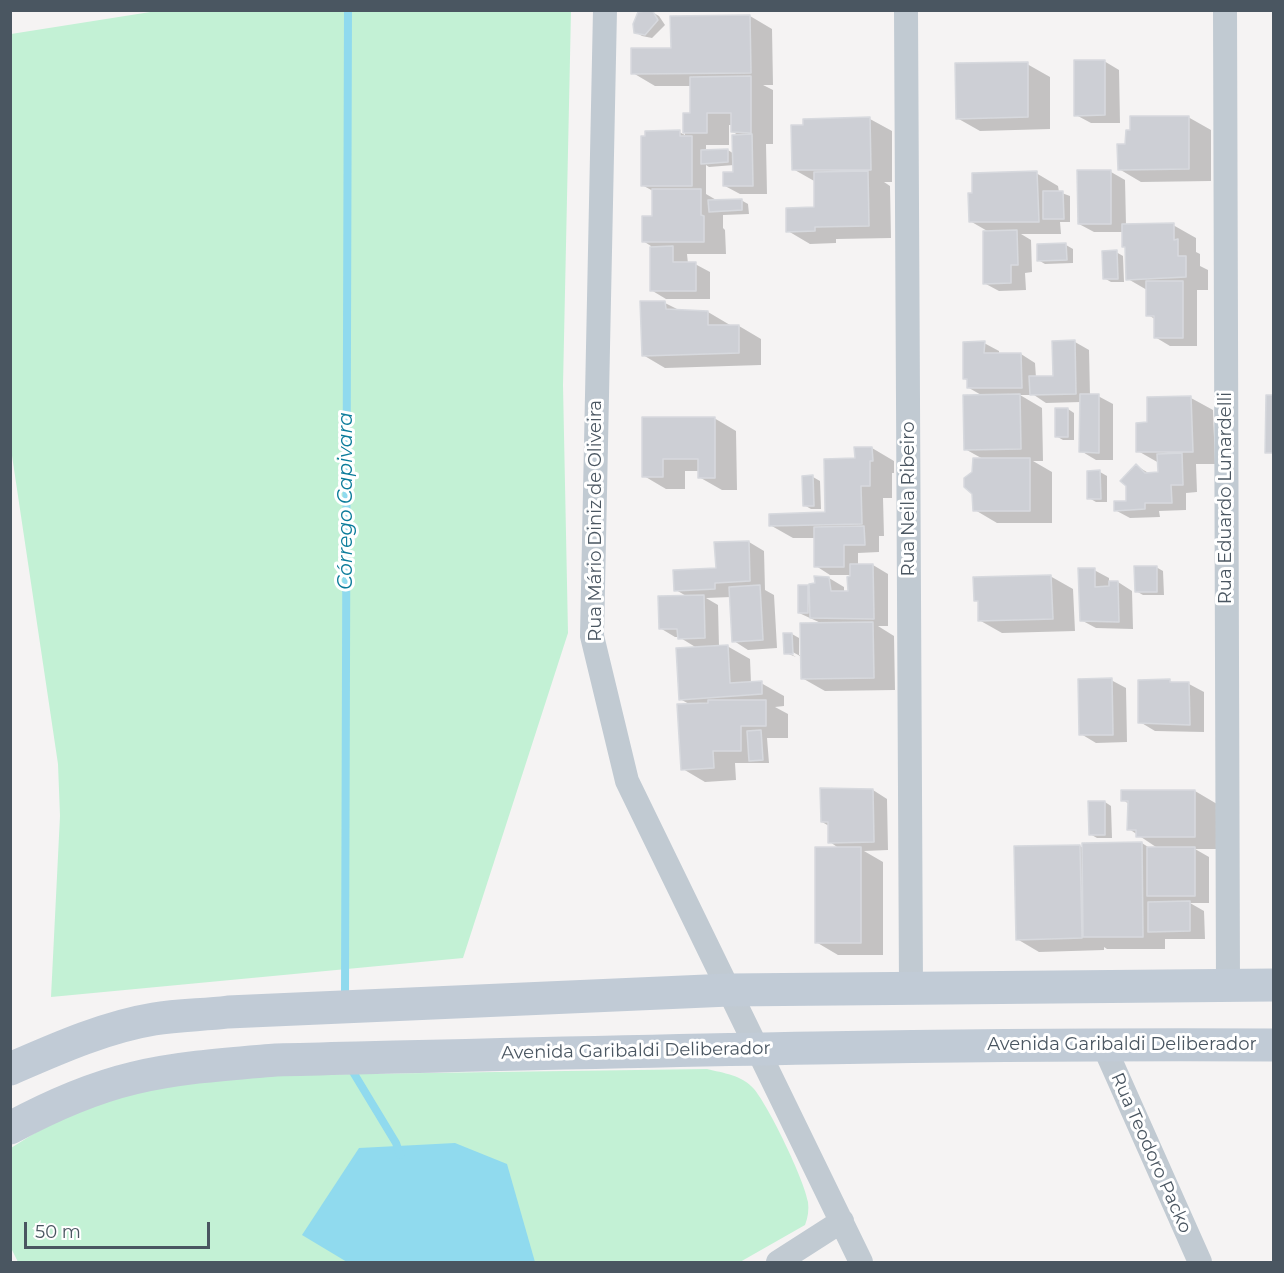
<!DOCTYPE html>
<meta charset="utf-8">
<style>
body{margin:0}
#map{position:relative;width:1284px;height:1273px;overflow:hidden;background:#f5f3f3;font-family:Montserrat,sans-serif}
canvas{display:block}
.frame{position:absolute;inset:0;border:12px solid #4a5661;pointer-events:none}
.scale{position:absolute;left:24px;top:1222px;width:186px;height:27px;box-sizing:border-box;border:3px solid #4a5661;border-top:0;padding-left:8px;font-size:18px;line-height:21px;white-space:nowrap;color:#4a5661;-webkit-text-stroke:4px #fff;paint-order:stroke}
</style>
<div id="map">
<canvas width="1284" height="1273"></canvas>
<div class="frame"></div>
<div class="scale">50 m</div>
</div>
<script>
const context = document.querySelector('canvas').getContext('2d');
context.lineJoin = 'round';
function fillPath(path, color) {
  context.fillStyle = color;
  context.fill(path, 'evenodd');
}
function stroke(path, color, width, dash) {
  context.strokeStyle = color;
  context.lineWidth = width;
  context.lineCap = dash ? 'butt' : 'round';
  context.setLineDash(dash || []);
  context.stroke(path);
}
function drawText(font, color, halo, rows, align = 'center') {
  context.font = font + ' Montserrat,sans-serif';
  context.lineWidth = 6;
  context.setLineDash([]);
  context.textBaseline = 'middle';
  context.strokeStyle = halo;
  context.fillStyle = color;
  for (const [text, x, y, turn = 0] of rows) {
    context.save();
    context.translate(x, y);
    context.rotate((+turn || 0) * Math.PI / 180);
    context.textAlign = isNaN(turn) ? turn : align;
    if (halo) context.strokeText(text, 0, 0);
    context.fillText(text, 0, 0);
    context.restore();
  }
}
fillPath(new Path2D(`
 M163 10 571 11 563 385 568 633 463 958 51 997 60 816 58 764 11 449V34Z
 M707 1069C723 1073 742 1075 754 1089 769 1107 804 1179 808 1202 809 1210 808 1217 805 1225L740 1262H18L11 1248V1148L54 1121 121 1096 216 1076Z`), '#c3f1d5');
fillPath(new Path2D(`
 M455 1143 507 1164 535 1262H347L302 1235 359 1148Z`), '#90daee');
fillPath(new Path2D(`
 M652 12 659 16 665 25 652 38 642 36 635 32Z
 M750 16 772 29 773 85H763L773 90V144H766L767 194H740L725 186 735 173 734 165 709 167 706 165V194L718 201 741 200 748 204 749 214 723 215V228L725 230 726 254H687L688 264H695L710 272V299H666L651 290V246L643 241 653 217V191L642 185 679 132 685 135V115H692V86H655L633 73 672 49ZM729 125H733V132L740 136 734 154 728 150 706 151V145H729Z
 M1104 61 1119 70 1120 123H1091L1076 115Z
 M1027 64 1050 77V129L980 131 957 118Z
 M1188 117 1211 130V181L1141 182 1119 169 1127 145Z
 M870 119 892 131V182H884L890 186 891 238 836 239V243L810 244 788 231 816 209V182L793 169Z
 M1111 172 1125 180 1126 225H1173L1196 238V252L1200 254V266L1208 270V290H1197V346H1170L1155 337V319L1148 315 1147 290 1128 279 1127 248 1123 232H1094L1079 224Z
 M1036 173 1058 186 1059 192 1070 196V222H1060L1061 234H1021L1031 240 1032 272 1025 273 1026 290 999 291 984 283 989 232 970 221Z
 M1066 245 1073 249V263L1045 264 1038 260Z
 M1116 252 1123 256 1124 282H1111L1104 278Z
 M665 303 681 311 708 312 730 325 739 326 761 339V365L665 368 643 355Z
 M1075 342 1089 350 1090 396H1098L1113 404V460H1096L1081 451V402L1046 403 1034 395H1020L1042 408 1043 461H1033L1052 472V523H997L975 510 974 473 983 459 965 449 983 396 969 388V381L965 379 984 343 999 351V355L1021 354 1035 363 1036 378 1055 377Z
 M1191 398 1213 410 1215 464H1196L1197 492 1186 493V510L1159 511 1160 517 1130 518 1115 510 1128 502 1137 466 1150 474H1159V463L1138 451 1149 424Z
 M1068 409 1074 413V440H1063L1056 436Z
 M714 418 736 431 737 490H722L699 477V471H685V489H666L644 476V419Z
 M856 448H872L894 461V473H892V498H883L884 536H879V552L858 553V565H873L888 574V626H878L894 636 895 690 825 691 802 678V657L787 649 786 651 796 657 786 653 785 634H792L799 638V655H802V624H823L799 613V586L810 588V585L817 584 816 578H829L844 587V592H850L849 578H852V575H830L816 566V538H793L770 525V515L827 514 825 461 856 460Z
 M1100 472 1107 476V502H1096L1089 498Z
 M813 477 820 481 821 509H811L804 505Z
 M749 542 764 551 765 590 774 595 777 648 748 650 734 641 731 597 706 598 718 605 719 647 727 646 750 659 751 683H761L784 696V706L775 707 788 714V738H767L769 763H735L736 780 705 782 683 769 691 705 680 699 697 648 679 637H675L660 628 688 597 676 590 717 570Z
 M1156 567 1163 571 1164 595H1143L1136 591Z
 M1094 570 1109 578V582H1118L1132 591 1133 629 1096 628 1081 620Z
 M1050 576 1073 589 1075 631 1002 633 979 620V602L976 600Z
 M1111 680 1126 688 1127 742 1096 743 1081 734Z
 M1170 681 1176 684H1189L1204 692V732L1155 731 1140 722Z
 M873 790 887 799 888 850 864 851 883 862V955H838L816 942 840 849 830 842 829 826 822 822Z
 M1195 791 1217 804V849H1195L1209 857V903H1190L1204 911 1205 939H1165V949H1107L1104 947V950L1039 952 1017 939 1080 846 1083 848 1142 843 1151 849H1159L1129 829V804L1123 800Z
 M1105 802 1111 806 1112 838H1097L1090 834Z`), '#0003');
stroke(new Path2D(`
 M345 992 348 10
 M353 1072 396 1143 400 1155`), '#90daee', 8);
const building = new Path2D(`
 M652 10 658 20 645 35 634 33 633 24 638 12Z
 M750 15 751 73 631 74V48H671L670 16Z
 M1074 60H1105V115L1074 116Z
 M1028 62V117L956 119 955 63Z
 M751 76V133L731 132V113H707V133H683V113H690V77Z
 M1130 116H1189V169L1118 170 1117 144H1125L1126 130H1130Z
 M870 117 871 170H792L791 125H803V119Z
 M680 130V136H692V186H641V136H645V131Z
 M752 134 753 186H723V172H733L732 135Z
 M728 149V162L701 164V150Z
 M1077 170H1111V224H1078Z
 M868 171 869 226 815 227V231L786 232V208L814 207V172Z
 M1037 171 1039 222H969L968 193H972V173Z
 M652 189H701V215L704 216V242H642V216H652Z
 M1043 191H1063L1064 219H1043Z
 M742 199V210L709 212 708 200Z
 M1174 223V240L1178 239V256H1186V277L1126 280 1125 247H1122V224Z
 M1017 230 1018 265H1011V283L983 284V231Z
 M1066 243 1067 260 1037 261V244Z
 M673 246V262H696V291H650V247Z
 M1117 250 1118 279H1103L1102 251Z
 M1146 281H1183V338H1154V316H1146Z
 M640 301H665L666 309 708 311V325H739V353L642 356Z
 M1075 340 1076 394 1030 395 1029 376H1053L1052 341Z
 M985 341 984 353H1021L1022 388H967V379H963V342Z
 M1020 394 1021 449 964 450 963 395Z
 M1080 394H1099V453L1079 452Z
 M1266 395H1274V453H1265Z
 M1191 396 1193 452H1136V423L1147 422V397Z
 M1055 408H1068V437H1055Z
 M642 417H715V478H698V459H663V477H642Z
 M854 447H872L873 461H870V486H861L862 524 769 526V514L825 512 824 459 855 458Z
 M1182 453 1183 485H1171L1172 503H1145V509L1114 511V501H1126V486L1120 481 1136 464 1145 473 1158 472 1157 454Z
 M973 458H1030V511H973L972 494 964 487V478L972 472Z
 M1100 470 1101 499H1087V471Z
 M813 475 814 506H803L802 476Z
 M864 526 865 545H844V567H814V527Z
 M749 541 750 581 715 583V589L674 591 673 570 716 568 714 542Z
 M850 564H873L874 619 810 618 809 584 815 583 814 576 829 577 831 591H848L847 577 850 576Z
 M1134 566H1157V592H1135Z
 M1078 568H1095V587L1109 586V581H1118L1119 622 1080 621Z
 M1051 575 1053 619 978 621V601H974L973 577Z
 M760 585 763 640 732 642 729 587Z
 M798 585H808V613H798Z
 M704 595 705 638 678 639 677 629H659L658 596Z
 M873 622 874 678 801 679 800 623Z
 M783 633H792L793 654H784Z
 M728 645 730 683 762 681V694L679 700 676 648Z
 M1112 678 1113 735H1079L1078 679Z
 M1170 679V682H1189L1190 725 1138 723V680Z
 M708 700H766V726H741V751H713L714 768 681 770 677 704 708 703Z
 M761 730 763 760 749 761 747 731Z
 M820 788 873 789 874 842 828 843V822H821Z
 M1121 790H1195V837H1136V830H1127L1128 801H1121Z
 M1088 801H1105V835H1089Z
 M1142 842 1143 937H1083L1082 843Z
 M1080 845 1082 938 1016 940 1014 846Z
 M815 847H861V943H815Z
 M1147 847H1195V896H1147Z
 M1190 901V931L1148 932V902Z`);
fillPath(building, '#cdcfd5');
stroke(building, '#d7d9de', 1.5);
stroke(new Path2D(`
 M605 10 592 636 627 781 861 1262
 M906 10 911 988
 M1225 10 1228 986
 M1103 1044 1200 1262
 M778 1262 842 1221`), '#c1cad2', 24);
stroke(new Path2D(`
 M10 1069C56 1049 105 1027 154 1019 179 1015 204 1015 228 1012L729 990 1274 985
 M10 1128C49 1107 92 1088 134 1078 181 1067 228 1064 276 1060 608 1052 941 1043 1274 1045`), '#c1cbd6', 33);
drawText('18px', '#4a5661', '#fff', [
 ["Rua Eduardo Lunardelli",1226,498,-90],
 ["Rua Neila Ribeiro",909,499,-90],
 ["Rua Mário Diniz de Oliveira",596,521,-90],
 ["Avenida Garibaldi Deliberador",1122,1045],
 ["Avenida Garibaldi Deliberador",636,1051,-1],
 ["Rua Teodoro Packo",1151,1153,66]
]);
drawText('italic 20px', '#0c7c9b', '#fff', [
 ["Córrego Capivara",346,501,-90]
]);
</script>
